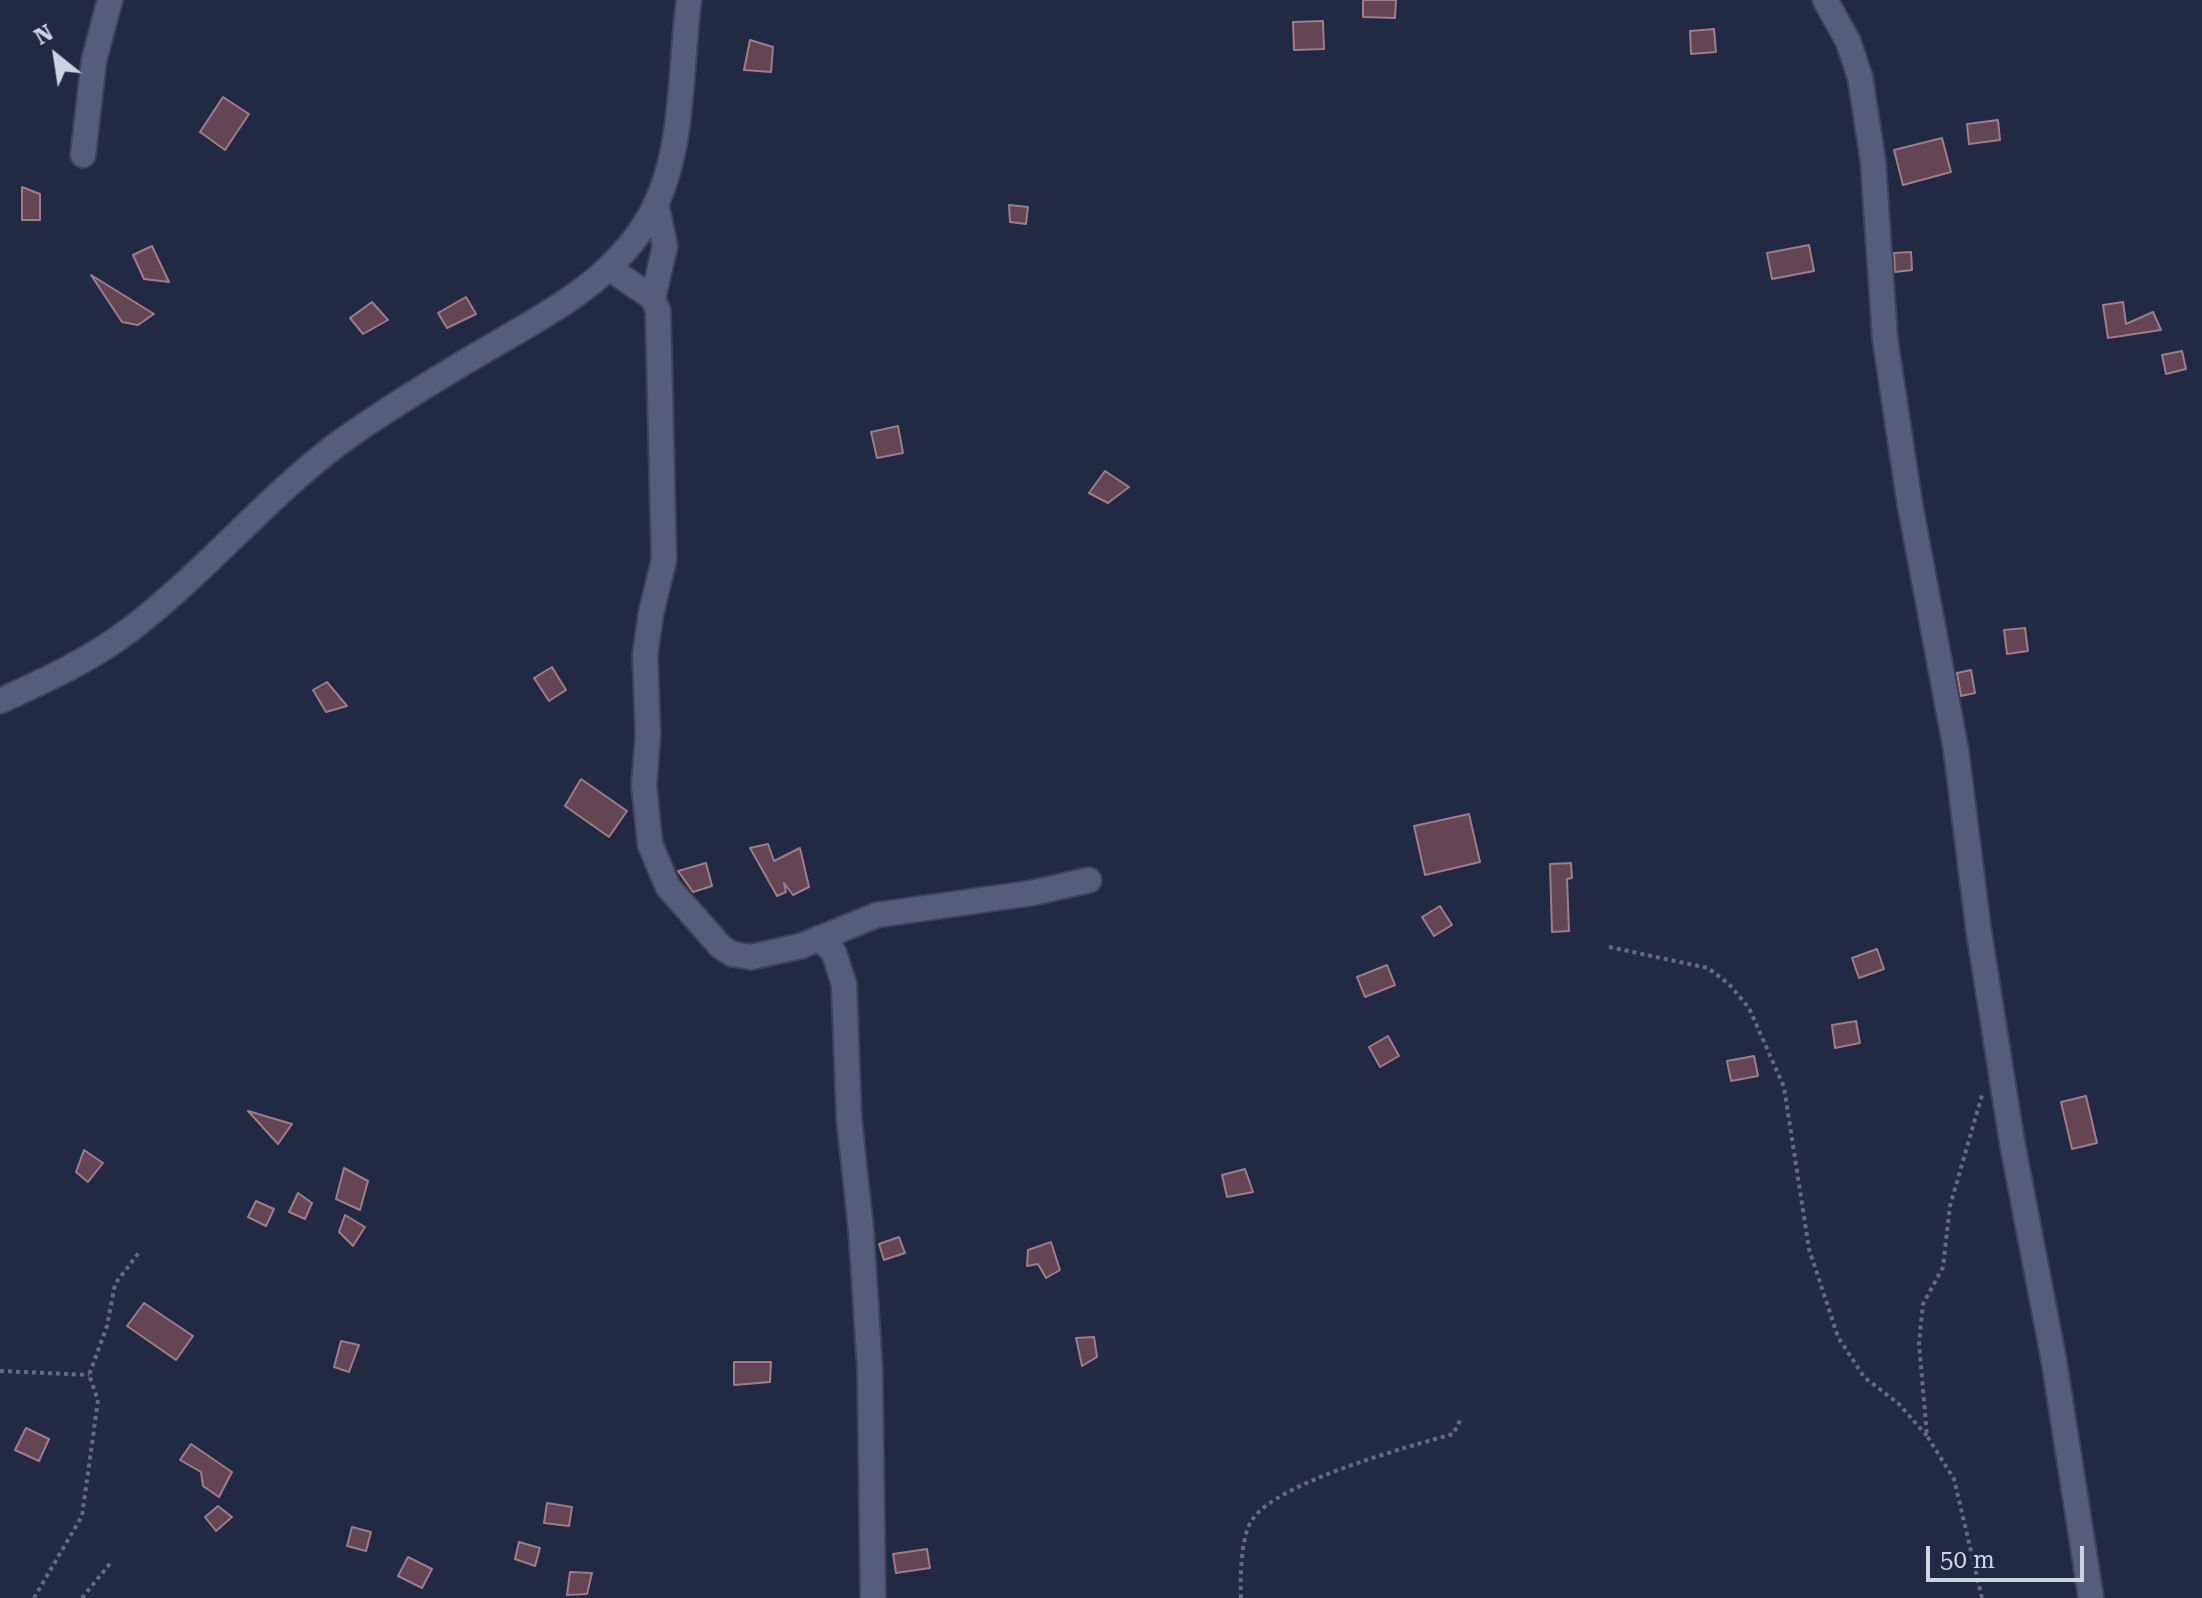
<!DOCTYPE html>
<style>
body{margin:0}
#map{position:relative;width:2202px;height:1598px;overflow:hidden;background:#222942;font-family:"Roboto Serif",serif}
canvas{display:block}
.north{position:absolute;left:16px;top:16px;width:80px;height:80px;-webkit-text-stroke:6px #222942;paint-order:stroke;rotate:330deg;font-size:22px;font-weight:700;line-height:32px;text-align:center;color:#ced3e4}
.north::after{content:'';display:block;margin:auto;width:28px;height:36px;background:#ced3e4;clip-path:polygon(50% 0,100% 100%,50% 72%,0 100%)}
.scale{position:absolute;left:1926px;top:1546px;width:158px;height:36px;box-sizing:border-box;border:4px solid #ced3e4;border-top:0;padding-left:10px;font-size:24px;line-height:28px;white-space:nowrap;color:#ced3e4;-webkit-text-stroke:6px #222942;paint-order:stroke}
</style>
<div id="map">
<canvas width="2202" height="1598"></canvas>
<div class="north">N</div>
<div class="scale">50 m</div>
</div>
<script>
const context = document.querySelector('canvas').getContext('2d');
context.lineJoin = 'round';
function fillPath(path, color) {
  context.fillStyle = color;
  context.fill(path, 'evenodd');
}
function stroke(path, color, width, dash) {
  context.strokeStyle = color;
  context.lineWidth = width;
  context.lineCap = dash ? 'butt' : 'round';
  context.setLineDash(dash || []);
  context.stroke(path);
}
const building = new Path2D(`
 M1363 0H1396L1395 18 1363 17Z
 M1323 21 1324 49 1294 50 1293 22Z
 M1714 29 1716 52 1691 54 1690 31Z
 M750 40 773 47 771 72 744 70Z
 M223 97 249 114 225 150 200 132Z
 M1998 120 2000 140 1969 144 1967 124Z
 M1942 138 1951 172 1903 185 1894 150Z
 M22 187 40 194V220H22Z
 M1009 205 1028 207 1026 224 1010 222Z
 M1809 245 1814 271 1772 279 1767 253Z
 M152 246 169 282 144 279 133 255Z
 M1911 252 1912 270 1895 272 1894 253Z
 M91 275 154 314 138 325 122 322Z
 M466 297 476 314 447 328 438 313Z
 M372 302 388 320 363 334 350 318Z
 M2123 302 2126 324 2153 312 2161 330 2108 338 2103 305Z
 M2182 351 2186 369 2166 374 2162 355Z
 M898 426 903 453 877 458 871 432Z
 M1105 471 1129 487 1108 503 1089 493Z
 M2025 628 2028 651 2007 654 2004 630Z
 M552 667 566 690 549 701 534 678Z
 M1971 670 1975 693 1961 696 1957 673Z
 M327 682 347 706 326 712 313 690Z
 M581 779 627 811 609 837 565 806Z
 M1469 814 1480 862 1425 875 1414 826Z
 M768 844 774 861 800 848 809 887 793 895 784 883 786 892 777 896 750 848Z
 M706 863 712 886 693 892 678 871Z
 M1571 863 1572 878 1567 879 1569 931 1552 932 1550 864Z
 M1440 906 1452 925 1434 936 1422 917Z
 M1877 949 1884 969 1859 978 1852 958Z
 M1387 965 1395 985 1365 997 1357 977Z
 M1856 1021 1860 1043 1835 1048 1832 1025Z
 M1388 1036 1399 1056 1380 1067 1369 1047Z
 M1754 1056 1758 1076 1731 1081 1727 1061Z
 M2086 1096 2097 1143 2072 1149 2061 1102Z
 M248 1111 292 1124 278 1144Z
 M84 1150 103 1163 88 1182 76 1172Z
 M344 1168 368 1181 360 1210 336 1199Z
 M1245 1169 1253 1192 1227 1197 1222 1175Z
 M298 1193 312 1203 305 1219 289 1212Z
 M256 1201 274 1209 266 1226 248 1217Z
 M345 1215 365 1227 353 1246 339 1232Z
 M899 1237 905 1253 884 1260 879 1244Z
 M1051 1242 1060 1270 1046 1278 1038 1264 1027 1266 1028 1250Z
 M144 1303 193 1336 176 1360 127 1326Z
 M1094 1337 1097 1357 1082 1366 1076 1338Z
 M341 1341 359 1345 349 1372 334 1367Z
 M734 1362H771L770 1382 734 1385Z
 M26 1428 49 1439 39 1461 15 1450Z
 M191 1444 232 1472 219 1497 203 1486 201 1472 180 1460Z
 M547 1503 572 1507 569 1526 544 1523Z
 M218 1506 232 1517 216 1531 205 1517Z
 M352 1527 371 1532 366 1551 347 1546Z
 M519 1542 540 1548 535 1566 515 1559Z
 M927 1549 930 1568 896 1573 893 1554Z
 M408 1557 432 1569 422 1588 398 1576Z
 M570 1572 592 1573 587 1594 567 1595Z`);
fillPath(building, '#644554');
stroke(building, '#9d7b8b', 2);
const street = new Path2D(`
 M1825 0 1848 41 1860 77 1873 161 1885 339 1910 505 1956 750 1978 926 2012 1142 2054 1361 2091 1598
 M83 155 94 60 110 0
 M610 269 653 298 658 311 664 560 651 613 645 655 648 734 644 785 650 844 668 887 721 947 732 954 751 957 801 946 877 915 1032 893 1089 880
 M653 298 665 246 656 204
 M0 701C44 681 88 661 127 632 203 575 263 500 339 443 386 409 436 379 487 349 547 314 607 284 645 224 686 160 679 72 689 0
 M820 938 834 953 844 984 849 1118 861 1230 870 1371 873 1598`);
stroke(street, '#3e4359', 28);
stroke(new Path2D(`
 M1609 947 1708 968 1729 984 1749 1008 1784 1087 1809 1249 1838 1337 1864 1377 1899 1404 1927 1436
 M0 1371 89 1375
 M34 1598 82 1516 98 1400 89 1375 107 1326 115 1284 140 1251
 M82 1598 112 1561
 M1241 1598C1240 1579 1241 1535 1252 1520 1277 1482 1407 1447 1453 1434L1462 1417
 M1982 1598 1954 1479 1927 1436 1919 1343 1923 1304 1943 1267 1950 1206 1982 1095`), '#63697f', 4, [4, 4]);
stroke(street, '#555d7a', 24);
</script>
